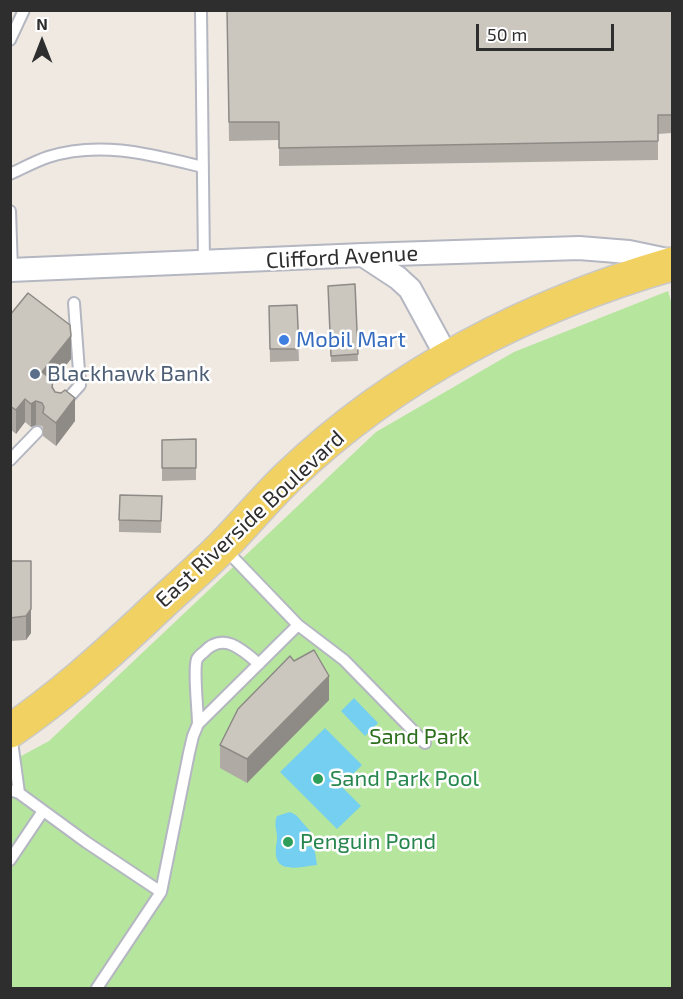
<!DOCTYPE html>
<style>
body{margin:0}
#map{position:relative;width:683px;height:999px;overflow:hidden;background:#efe9e1;font-family:"Exo 2",sans-serif}
canvas{display:block}
.frame{position:absolute;inset:0;border:12px solid #2e2e2e;pointer-events:none}
.north{position:absolute;left:12px;top:12px;width:60px;height:60px;-webkit-text-stroke:4px #fff;paint-order:stroke;rotate:0deg;font-size:16px;font-weight:700;line-height:24px;text-align:center;color:#2e2e2e}
.north::after{content:'';display:block;margin:auto;width:21px;height:27px;background:#2e2e2e;clip-path:polygon(50% 0,100% 100%,50% 72%,0 100%)}
.scale{position:absolute;left:476px;top:24px;width:138px;height:27px;box-sizing:border-box;border:3px solid #2e2e2e;border-top:0;padding-left:8px;font-size:18px;line-height:21px;white-space:nowrap;color:#2e2e2e;-webkit-text-stroke:4px #fff;paint-order:stroke}
</style>
<div id="map">
<canvas width="683" height="999"></canvas>
<div class="frame"></div>
<div class="north">N</div>
<div class="scale">50 m</div>
</div>
<script>
const context = document.querySelector('canvas').getContext('2d');
context.lineJoin = 'round';
function fillPath(path, color) {
  context.fillStyle = color;
  context.fill(path, 'evenodd');
}
function stroke(path, color, width, dash) {
  context.strokeStyle = color;
  context.lineWidth = width;
  context.lineCap = dash ? 'butt' : 'round';
  context.setLineDash(dash || []);
  context.stroke(path);
}
function drawText(font, color, halo, rows, align = 'center') {
  context.font = font + ' "Exo 2",sans-serif';
  context.lineWidth = 5;
  context.setLineDash([]);
  context.textBaseline = 'middle';
  context.strokeStyle = halo;
  context.fillStyle = color;
  for (const [text, x, y, turn = 0] of rows) {
    context.save();
    context.translate(x, y);
    context.rotate((+turn || 0) * Math.PI / 180);
    context.textAlign = isNaN(turn) ? turn : align;
    if (halo) context.strokeText(text, 0, 0);
    context.fillText(text, 0, 0);
    context.restore();
  }
}
fillPath(new Path2D(`
 M668 291 671 301H672V988H11L10 762 49 741 376 432 514 352Z`), '#b6e59e');
fillPath(new Path2D(`
 M354 698 378 723 365 736 341 711Z
 M325 728 362 765 341 786 361 806 337 829 280 772Z
 M290 812 296 815 310 831V834L302 840 300 844 302 847 314 846 317 865C293 868 270 875 277 840 278 832 273 825 277 816Z`), '#75cff0');
const service = new Path2D(`
 M201 10 204 263
 M10 40 24 10
 M10 174C23 168 36 161 48 157 100 140 153 155 203 167
 M10 211 12 270
 M63 404 80 385 74 303
 M10 460 37 432
 M298 625 344 660 425 743
 M198 724C198 710 193 669 197 659 199 656 201 654 204 652 223 631 243 650 259 664
 M11 734 19 793
 M10 790 19 793 86 842 161 892 97 988
 M10 860 43 811
 M161 892 189 753 193 736 198 724 298 625 225 549`);
const minor = new Path2D(`
 M363 255 398 278 410 289 447 357
 M10 270 363 255 579 248 629 252 672 261`);
const primary = new Path2D(`
 M10 731C59 698 103 658 146 618 171 594 198 571 222 547 245 524 265 499 288 477 395 374 530 305 672 264`);
stroke(service, '#b4b7c1', 14);
stroke(minor, '#b4b7c1', 26);
stroke(primary, '#c9c9c9', 36);
stroke(service, '#fff', 10);
stroke(minor, '#fff', 22);
stroke(primary, '#f2d163', 33);
fillPath(new Path2D(`
 M227 10H672V133L658 134V160L279 166V140L229 141Z
 M355 284 358 361 331 362 328 286Z
 M297 305 299 361 270 362 269 306Z
 M10 315 71 359 53 381V389L75 421 56 446 43 436V428L42 426 36 425 31 427 25 422 16 434 10 429Z
 M196 439V480L162 481V440Z
 M162 496 161 533 119 532V520Z
 M10 561 31 633 26 640 10 641Z
 M329 700 247 783 220 768V745Z`), '#afaba4');
fillPath(new Path2D(`
 M71 336V359L53 381V404L52 387 42 372Z
 M75 398V421L56 446V423Z
 M25 399V422L16 434V410Z
 M36 401V425L31 427V404Z
 M31 609V633L26 640V616Z
 M329 676V700L247 783V759Z`), '#8e8b86');
const building = new Path2D(`
 M227 10H672V115H658V141L279 148V122H229Z
 M355 284 358 354 331 356 328 286Z
 M28 293 70 325 71 336 42 372 53 381 52 387 55 392 61 393 65 390 75 398 56 423 43 413 44 407 42 403 36 401 31 404 25 399 16 410 10 406V315Z
 M297 305 299 349H270L269 306Z
 M196 439V468H162V440Z
 M120 495 162 496 161 521 119 520Z
 M10 561H31V609L26 616 10 618Z
 M314 650 329 676 247 759 220 745 238 709 290 656 294 661Z`);
fillPath(building, '#cbc7bf');
stroke(building, '#8e8b86', 1.5);
for (const [x, y, r, color] of [
 [284,340,6,"#3f7fe0"],
 [35,374,6,"#5c6f8a"],
 [318,779,6,"#2e9e5b"],
 [288,842,6,"#2e9e5b"]
]) {
  const dot = new Path2D();
  dot.arc(x, y, r, 0, 2 * Math.PI);
  context.fillStyle = color;
  context.fill(dot);
  stroke(dot, '#fff', 2);
}
drawText('22px', '#2e2e2e', '#fff', [
 ["Clifford Avenue",342,257,-3],
 ["East Riverside Boulevard",250,519,-43]
]);
drawText('22px', '#366cbe', '#fff', [
 ["Mobil Mart",296,340]
], 'left');
drawText('22px', '#4e5e75', '#fff', [
 ["Blackhawk Bank",47,374]
], 'left');
drawText('22px', '#2c6e1b', '#fff', [
 ["Sand Park",419,737]
]);
drawText('22px', '#27864d', '#fff', [
 ["Sand Park Pool",330,779],
 ["Penguin Pond",300,842]
], 'left');
</script>
